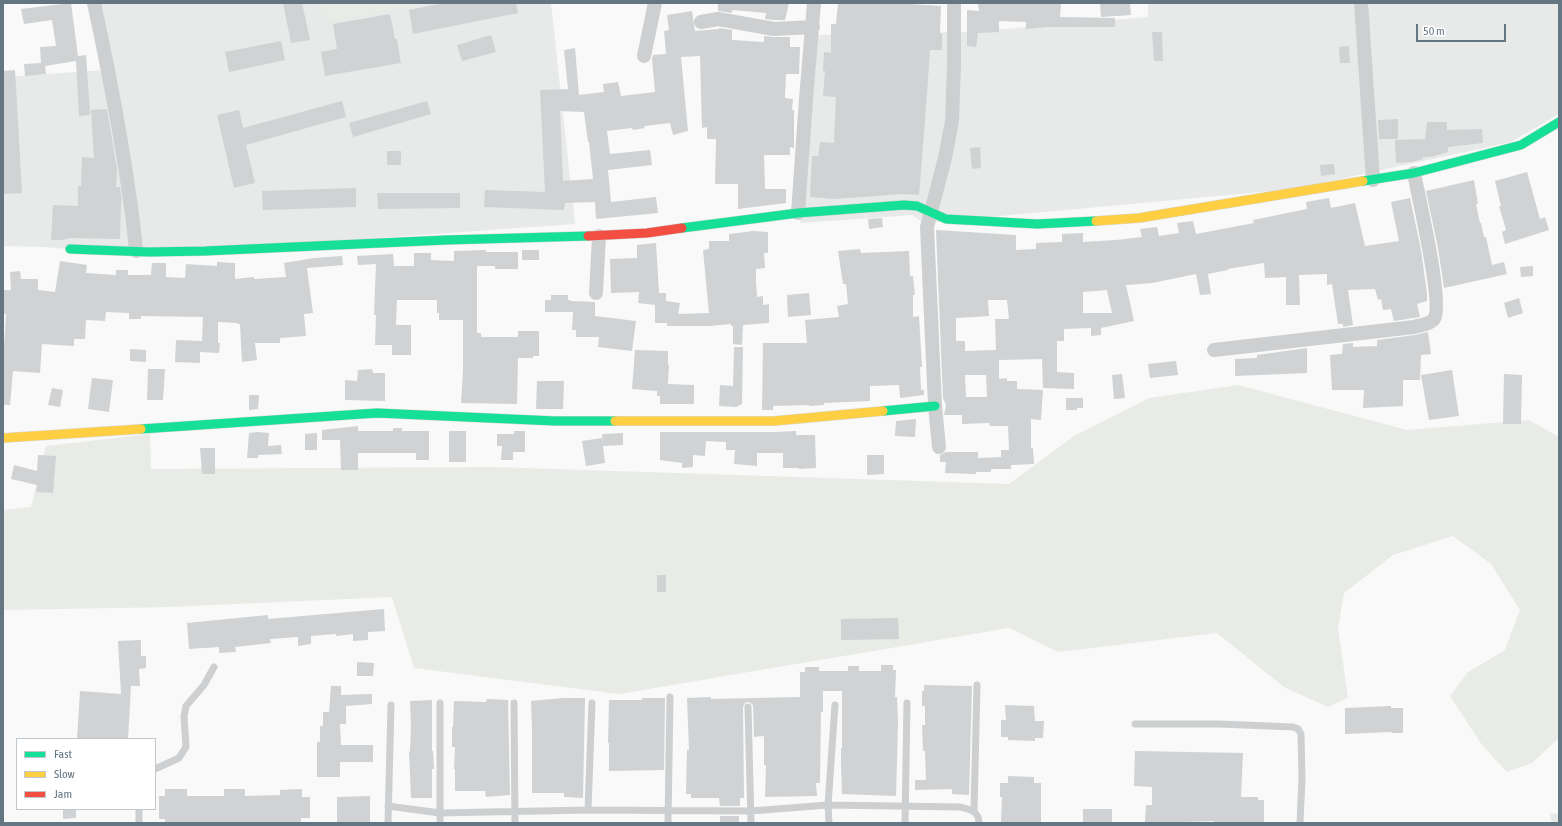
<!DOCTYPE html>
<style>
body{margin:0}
#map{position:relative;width:1562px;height:826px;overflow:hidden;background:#f9f9f9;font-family:"Asap Condensed",sans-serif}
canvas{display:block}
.frame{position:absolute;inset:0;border:4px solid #657683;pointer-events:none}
.legend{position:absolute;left:16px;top:738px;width:140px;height:72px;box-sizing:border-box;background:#fff;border:1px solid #c1c8cd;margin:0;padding:5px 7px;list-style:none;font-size:12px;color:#657683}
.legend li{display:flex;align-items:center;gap:8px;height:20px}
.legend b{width:20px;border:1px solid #c1c8cd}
.scale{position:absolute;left:1416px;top:24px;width:90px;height:18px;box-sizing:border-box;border:2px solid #657683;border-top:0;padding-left:5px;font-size:12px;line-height:14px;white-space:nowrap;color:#657683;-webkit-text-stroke:3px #fff;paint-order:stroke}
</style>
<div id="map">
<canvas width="1562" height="826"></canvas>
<div class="frame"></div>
<ul class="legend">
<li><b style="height:5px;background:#16e098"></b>Fast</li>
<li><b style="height:5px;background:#ffcf43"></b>Slow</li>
<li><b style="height:5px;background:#f24e42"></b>Jam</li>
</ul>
<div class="scale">50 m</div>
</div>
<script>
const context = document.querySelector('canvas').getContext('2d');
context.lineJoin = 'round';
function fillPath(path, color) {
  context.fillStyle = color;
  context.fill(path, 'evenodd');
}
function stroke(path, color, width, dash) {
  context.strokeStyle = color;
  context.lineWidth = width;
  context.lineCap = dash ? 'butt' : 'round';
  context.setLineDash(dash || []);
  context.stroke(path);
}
fillPath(new Path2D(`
 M91 3H551L575 224 139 255 44 247 3 246V77L106 70Z
 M1148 3H1559V114L1511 142 1294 189 924 223 912 215 800 223 812 35 968 32 1148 17Z
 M1550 813 1559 814V823H1551Z`), '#e8e9e9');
fillPath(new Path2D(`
 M321 3H431L325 23Z
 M1238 385 1407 430 1529 420 1559 437V738L1532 763 1507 772 1482 745 1450 696 1468 672 1505 650 1520 610 1491 564 1453 536 1393 555 1344 593 1338 628 1348 698 1328 707 1284 687 1217 633 1058 652 1009 628 619 694 414 668 392 597 169 607 3 610V510L31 507 46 446 150 434 151 469 493 467 1009 484 1074 436 1149 398Z`), '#e8ebe6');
fillPath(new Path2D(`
 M71 3 78 56 86 55 90 115 79 116 76 61 45 66 46 74 25 76 24 64 41 63 40 47 56 46 52 20 24 24 21 9Z
 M283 3H302L310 40 291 43Z
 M444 3H516L518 13 413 34 409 10Z
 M718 3H789L785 20H775L765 19 766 13 732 10V13L718 11Z
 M838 3H893L941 6 940 33H942V50H930L925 121 919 195 903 194 834 199 810 197 812 156H818L820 142 834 143 836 97 823 96 825 71H823L824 52 831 53V24H836Z
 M978 3H1061L1060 17 1115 18V27H1047L1026 29V22L999 21V32L978 33 976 47 967 46V10L979 11Z
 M1100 3H1130L1131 15 1101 17Z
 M692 11 695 31 719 29V28L732 30V40L764 42V36L774 37H790V47H800L799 74H786L785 98 793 99 792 110H794V148L790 147V155H764L765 189H786V203L738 209V184H715L716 139H707V127L702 128 700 56 681 57 688 131 673 135 670 123 644 126 645 128 633 130 632 128 607 131 610 154 650 150 652 165 608 170 611 202 656 197 658 213 596 219 595 202 565 203 564 210 484 207 485 190 545 192 540 90 568 89 564 50 575 48 579 95 604 92 603 84 618 82 621 96 655 92 652 59 653 55 666 54 664 31 669 30 667 15ZM560 111 584 112 588 142H589L593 179 563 181Z
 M390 14 395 39H397L401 63 325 76 321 52 337 49 333 24Z
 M1152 32H1162L1163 61H1154Z
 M491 35 496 52 462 61 457 45Z
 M281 41 285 60 229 72 225 52Z
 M1349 46 1350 63H1340L1339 47Z
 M15 70 22 193 3 194V71Z
 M342 101 346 117 246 145 255 183 234 188 217 115 239 110 243 128Z
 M427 101 431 114 353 137 349 123Z
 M107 109 117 169 116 187H120L122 201H121L120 239 70 238 63 240H51L53 205 78 206V186H81L82 157 94 158 91 110Z
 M1398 119V139H1379L1378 120Z
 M1427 122H1447V130L1482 129 1483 143 1448 147V152L1431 157H1423V159L1412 162 1396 163 1395 140 1425 139Z
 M980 147 981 168 972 169 970 148Z
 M387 151H401V165H387Z
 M1334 164 1335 174 1321 176 1320 165Z
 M1527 172 1540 219 1545 217 1549 230 1505 244 1502 232 1506 230 1499 206H1501L1495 181Z
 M1474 180 1478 204H1476L1480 223H1481L1484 237H1486L1492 265 1504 262 1507 274 1444 288 1438 248 1426 191Z
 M356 188V207L263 210 262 191Z
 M377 193H460V208L378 209Z
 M1329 198 1331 208 1355 203 1365 246 1399 241 1391 202 1410 198 1421 250 1427 294V301L1417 304 1420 317 1394 321 1391 309 1383 310 1381 299 1378 300 1375 289 1348 290 1353 325 1343 327V324H1338L1332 284 1327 285V274L1299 275 1300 305H1286V277L1265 278 1264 263 1228 269V270L1208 274 1211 294 1200 295 1196 274 1152 283 1126 285 1134 321 1101 328V335L1091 336V328L1064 329V341H1057V372L1074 373V389L1043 388 1042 359 999 360V379L1007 378V381H1017V389L1043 390 1041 420 1031 419V448H1033L1034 464 1011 465V469H991V472H976V474L945 473 946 462H940V455L946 452H978V458L1001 457V450H1009L1008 426H990L989 423 962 424V415H944L946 405 943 398 936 230 1016 235V250L1036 249V243L1062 242V234L1083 233V242L1116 240 1142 237 1140 229 1157 227 1159 236 1179 233 1177 223 1193 221 1196 234 1254 223 1253 220 1307 209 1306 202ZM1107 290 1112 313H1083V292ZM988 300H1007L1009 319H995L996 350 965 351V341H956V318L989 316ZM965 375H986L987 397H966Z
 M882 218 883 227 869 229 868 219Z
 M753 231 768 232V253H764L765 268 756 269V280L757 297 763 296V305L769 304V323L743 325 742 345 733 344V326H731V324L710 326H667V323H655V305L638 303 639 292 611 293 610 259 637 258V245L656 243 659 293H666V301L680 303 678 314 709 313 703 250 709 249V241H729V234Z
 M860 249 861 253 909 251 910 276H913L915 295H913V317L919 316 922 367H920L921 390H924V395L900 398 899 385 870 386V401L824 403V405L809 406V405L773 406V410H762L763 343H807L805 320 839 317 837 306 848 304 846 284H843L838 251Z
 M486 250V252H518V269H495V266H477V333H481V337H518V331H539V356H533V358H518L517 404 461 403 463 371V320H439V313H437V300H397L396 325H411V355H392V345H375L376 315H374L376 264 358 265 357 256 393 254 394 266H414V253H431V260L454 261V251Z
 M522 250H539V260H522Z
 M342 256 343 265 307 268 313 313 304 314 306 336 280 338V343H255L257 360 242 362 240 324H237V323L218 322V343H220L219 353 200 352V363L175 362 176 340 202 341 203 317 141 316V319H129V313L106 312 105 321 86 320 85 339H74V346L42 344 40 373 13 371 10 405H3V364L6 314H3V290H11L10 272 20 271 21 279H38V290L55 292 60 261 87 265 86 273 116 275V270H128V275H151L152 263H166V277L185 278 186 264 217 266V262L235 263V279L254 277V279L286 277 284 263 314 258Z
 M1533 266V276L1521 277 1520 267Z
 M809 293 811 315 788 317 787 295Z
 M551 295H568V300H570V301L595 302V316L636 321 632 351 598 347 599 337H576V330H572L573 312H545V300H551Z
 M1519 298 1523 313 1508 318 1504 303Z
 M1428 332 1431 354 1421 355 1420 380H1403V406L1363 408 1364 390H1332L1330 355 1342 354 1343 344 1353 343V347L1377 346V340L1415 335Z
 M734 347H743L742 404 736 407 719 406 720 385 733 386Z
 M1307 348V373L1235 376V359L1257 358V355Z
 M130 349 146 350V362L130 361Z
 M635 350 668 351V365H669L668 384 694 385V404H660V396H657V391L632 389Z
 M1176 361 1178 375 1150 378 1148 364Z
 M148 369H165L163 400H147Z
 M372 369 373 373H385V401L345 400V380L357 381 358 370Z
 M1452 370 1459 416 1429 420 1421 375Z
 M1122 374 1125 398 1114 399 1112 375Z
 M1504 374 1522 375 1521 424H1503Z
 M92 378 113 380 109 412 88 409Z
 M537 381H564L563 409H536Z
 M52 388 63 390 60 407 48 405Z
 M249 395H259L258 409 249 410Z
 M1066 398H1083V408H1077V410H1066Z
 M916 419 915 437 895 436 896 421Z
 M358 426V431H393V428H402V431H429V460H416V453H358V470H341L340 440H322V430Z
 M449 431H466V462H449Z
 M514 431H525V452H513V460H501L502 446H497V434H514Z
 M796 431V435H815L816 468 799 469V468H783V453H757V466L734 464 735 450H726V442L706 441 705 456 693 455V467L682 468V463L660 460V432H774Z
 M258 432 269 433 268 446 281 445 282 454 258 455V458H247L249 433Z
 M317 433V450H305V434Z
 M623 433V445L603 446 602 434Z
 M602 438 605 463 586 466 582 441Z
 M200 448H215V474H202Z
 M38 455 56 456 53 493 36 492 37 485 11 479 14 465 37 471Z
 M867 455H884V474L867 475Z
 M657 575H666V592H657Z
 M384 609 385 631 368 632V640L353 641V634L336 636V634L311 636V644L298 646V637L270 639 271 643 235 647 236 652 219 653V647L189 649 187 623 268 615V619Z
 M898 618 899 639 841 640V619Z
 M141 640V656H146V668L139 669 140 686H131L128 739H77L80 691 121 694 118 641Z
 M357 662 374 663 373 676H357Z
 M881 665H893V670H896L895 697H897L898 722 896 796 842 794 841 764V748H842V691H823V712H821L820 783H816L817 796 765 797 766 765H764V736L754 737 753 706 752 704 748 702 745 703 743 707 744 798H740V806H720L719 798H691V794H686L687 750H689L687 698 711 697V699L800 697V672H805V667H819V671H848V666H859V671H881Z
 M924 685 972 686 969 795 952 794V789L915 790V780H926L925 751H923L922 725H925V706H922V691H924Z
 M331 686H341V695L372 694V704L346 706V724H340L341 745H373V762H340V777H317V742H320V726H323V712H329Z
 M564 698H585L583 798 564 797V793H532V726L531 701Z
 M642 698H665L664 770 609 771V743H608L609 700H642Z
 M487 699 508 700 510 795 486 797 485 791H455V769H454L455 747H452V727H453L454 701 486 702Z
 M432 700V751H433L434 769H432V798H411L409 752 410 751 411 726 410 701Z
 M1005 705 1034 706 1035 721H1044L1043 738H1035V741L1008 740V737H1001V720H1006Z
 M1391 706V708H1403V733H1392V732L1345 734V708Z
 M1135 751 1243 753 1241 797H1258V800H1264V822H1248V823H1214V821L1182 822V823L1145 822 1146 805H1152V787L1134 786Z
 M1008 776 1034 777V783H1041V823H1001L1002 797H1000V783H1008Z
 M165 789H187V796H224V789H245V796L280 795V790L302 789V797H310V818H301V823H165V819H159V796H165Z
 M370 796V823H337V797Z
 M63 809H76V818L63 819Z
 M1083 809H1112V823H1083Z
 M720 816H739V823H720Z`), '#d0d2d3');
const fast = new Path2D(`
 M1363 181 1414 173 1521 145 1559 122
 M682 228 798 213 904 205 917 206 946 219 1037 224 1096 221
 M70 249 149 252 205 251 446 240 588 236
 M883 411 935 406
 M141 429 377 413 555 421H615`);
const slow = new Path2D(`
 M1096 221 1139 218 1363 181
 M615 421H774L883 411
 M3 438 141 429`);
const jam = new Path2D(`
 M588 236 647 233 682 228`);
stroke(fast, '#d5d6d7', 10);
stroke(slow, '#d5d6d7', 10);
stroke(jam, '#d5d6d7', 10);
stroke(new Path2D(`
 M514 703 515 823
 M748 707 751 823
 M1135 724H1219L1293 727 1298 729 1301 734 1302 778 1300 823
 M155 769 179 758 186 747 184 716 186 706 204 685 214 667
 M388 806 440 813 588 810 751 811 828 805 960 807C969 809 979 811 979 823
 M139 809V823
 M588 810 592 703
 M974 811 977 685
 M388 823 391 705
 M440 823V703
 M668 823 670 697
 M829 823 828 805 835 705
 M905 823 907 703`), '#cecfd0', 7);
stroke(new Path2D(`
 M94 3C104 49 113 95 121 142 127 178 133 214 136 251
 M1361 3 1373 180
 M701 22 718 19 774 29 813 27
 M644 56 655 3
 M798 213 806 99 814 3
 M596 293 599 236
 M1214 350 1414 327C1420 325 1429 325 1434 319 1444 305 1418 195 1414 173
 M939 447 935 406 927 227 945 158 952 121 954 65V3`), '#cecfd0', 14);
stroke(fast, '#16e098', 9);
stroke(slow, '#ffcf43', 9);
stroke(jam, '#f24e42', 9);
</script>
